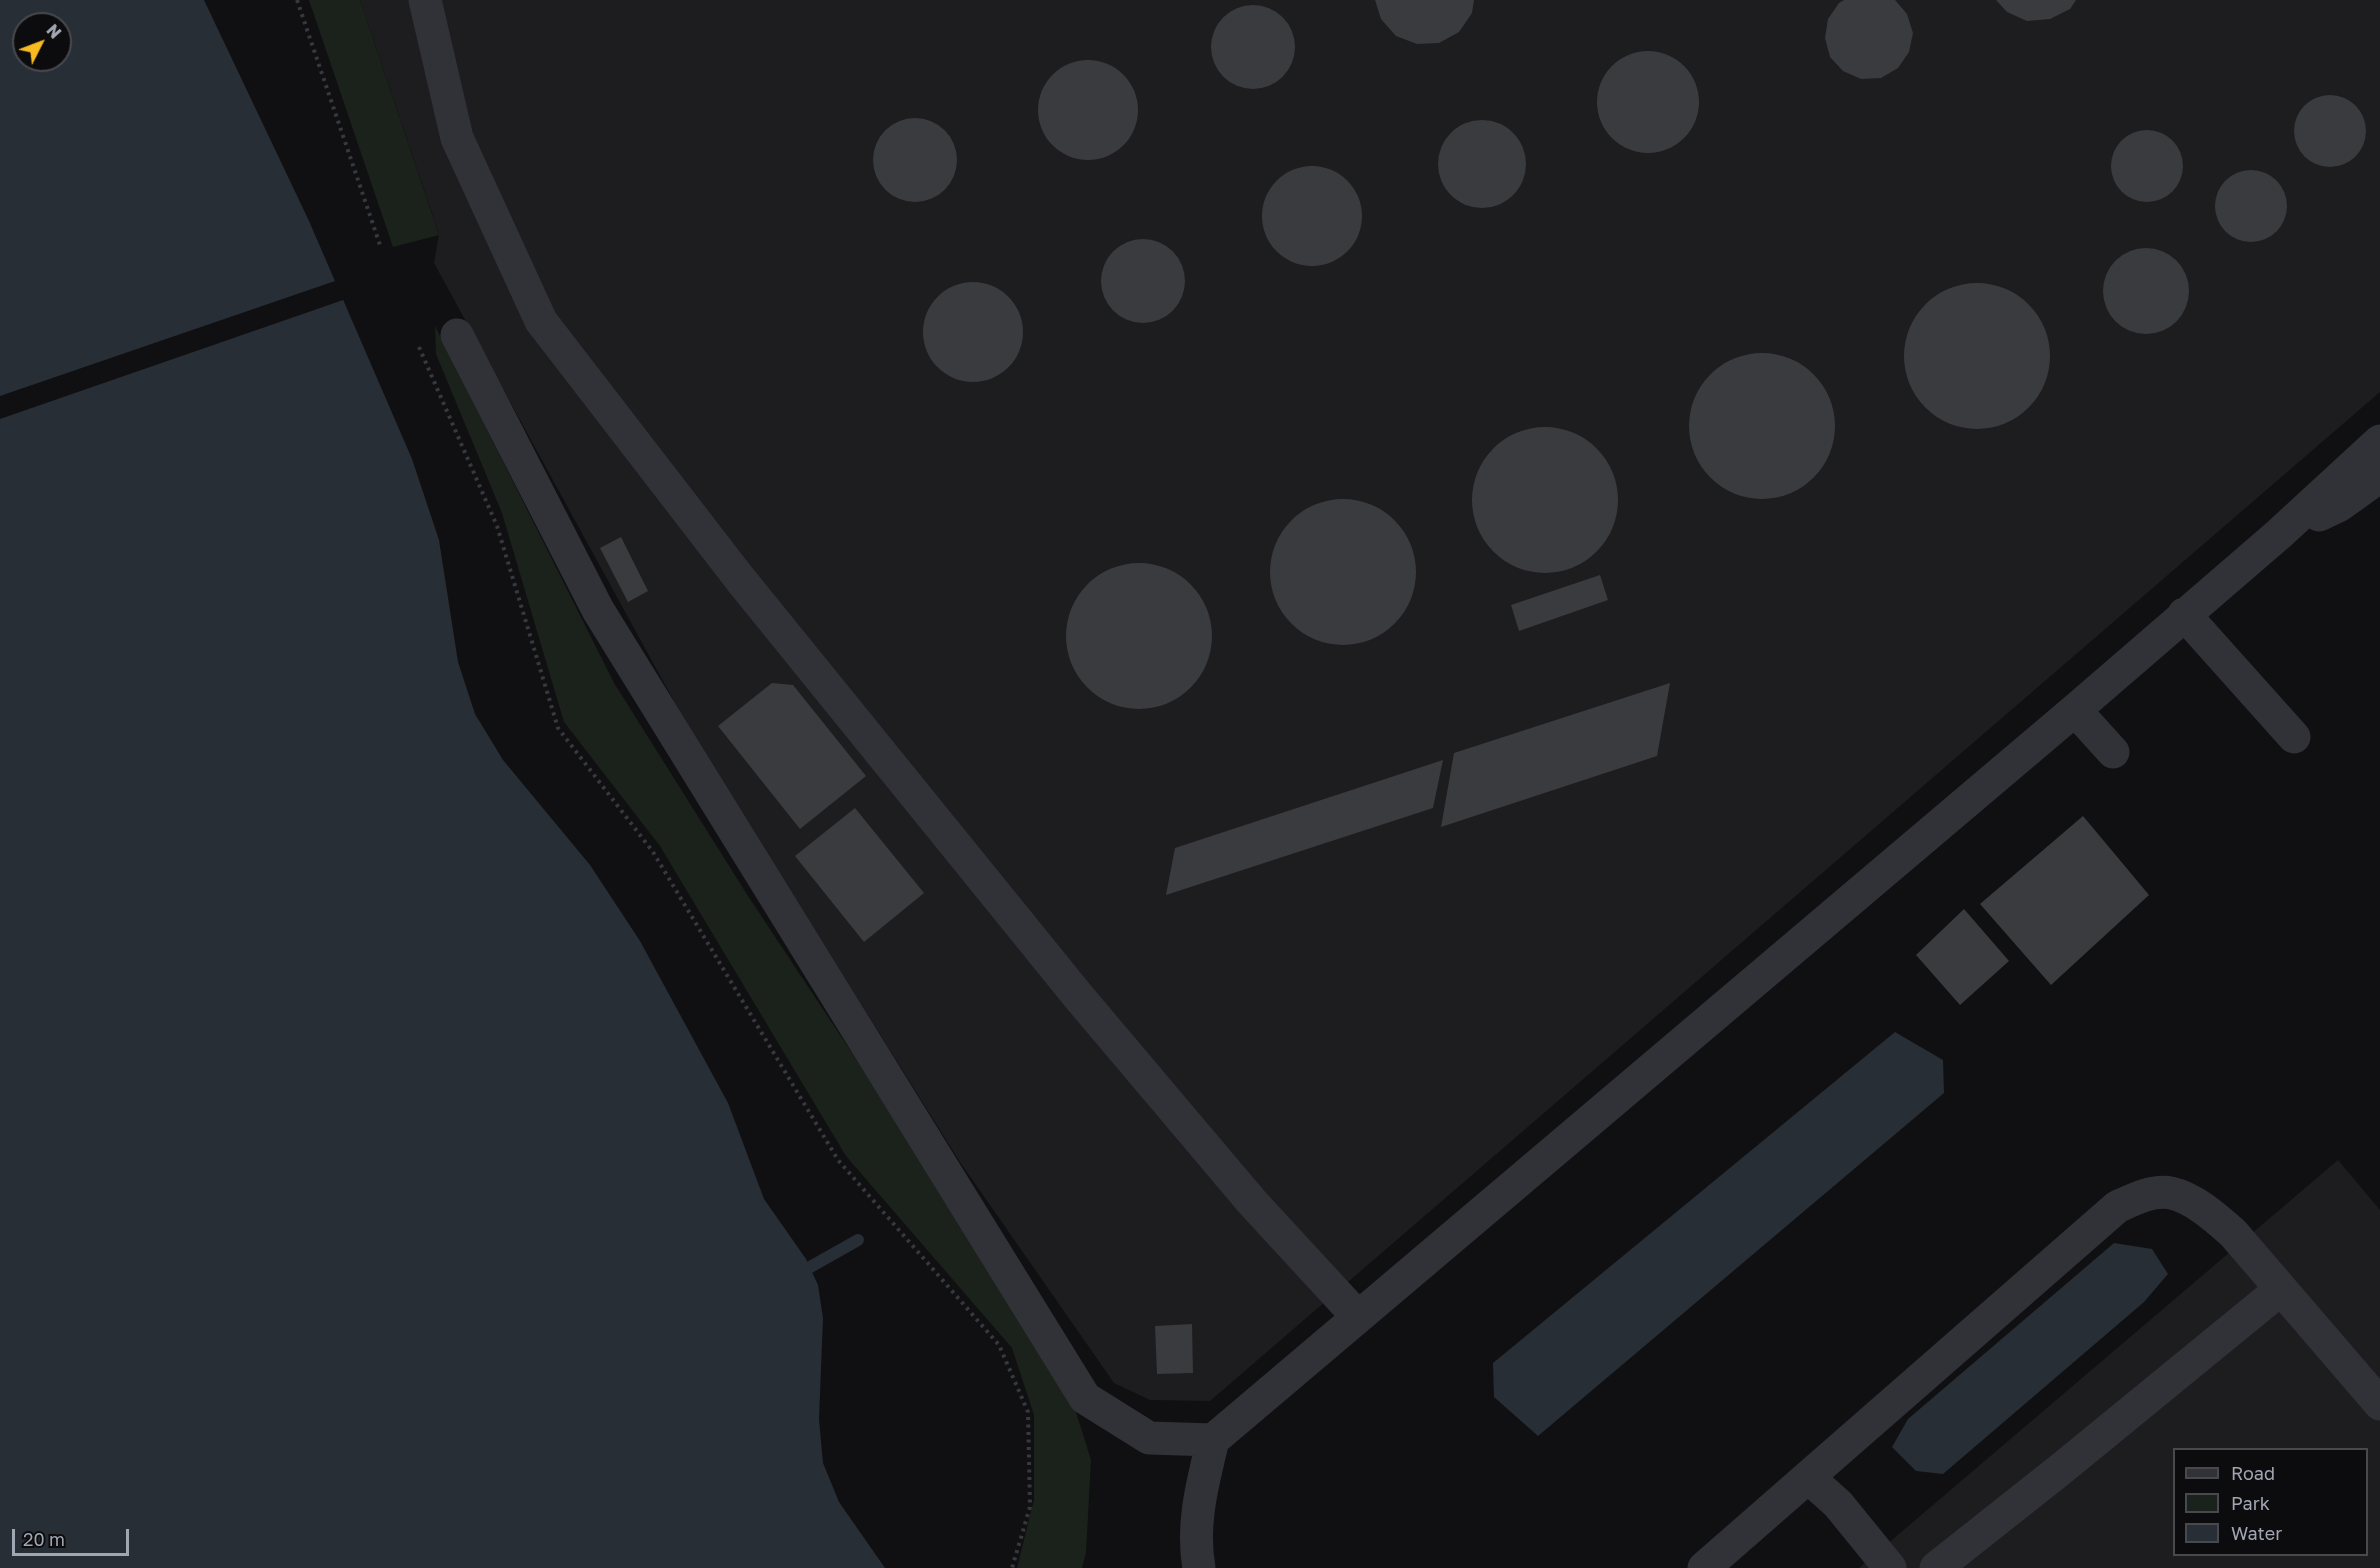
<!DOCTYPE html>
<style>
body{margin:0}
#map{position:relative;width:2380px;height:1568px;overflow:hidden;background:#101012;font-family:"Golos Text",sans-serif}
canvas{display:block}
.legend{position:absolute;left:2173px;top:1448px;width:195px;height:108px;box-sizing:border-box;background:#0c0b0d;border:2px solid #48494f;margin:0;padding:8px 10px;list-style:none;font-size:18px;color:#a1a6b3}
.legend li{display:flex;align-items:center;gap:12px;height:30px}
.legend b{width:30px;border:2px solid #48494f}
.north{position:absolute;left:12px;top:12px;width:60px;height:60px;box-sizing:border-box;background:#0c0b0d;border:2px solid #48494f;border-radius:50%;rotate:48deg;font-size:16px;font-weight:700;line-height:24px;text-align:center;color:#a1a6b3}
.north::after{content:'';display:block;margin:auto;width:21px;height:27px;background:#f8bc22;clip-path:polygon(50% 0,100% 100%,50% 72%,0 100%)}
.scale{position:absolute;left:12px;top:1529px;width:117px;height:27px;box-sizing:border-box;border:3px solid #a1a6b3;border-top:0;padding-left:8px;font-size:18px;line-height:21px;white-space:nowrap;color:#a1a6b3;-webkit-text-stroke:4px #0c0b0d;paint-order:stroke}
</style>
<div id="map">
<canvas width="2380" height="1568"></canvas>
<ul class="legend">
<li><b style="height:8px;background:#313237"></b>Road</li>
<li><b style="height:16px;background:#1b221c"></b>Park</li>
<li><b style="height:16px;background:#272e36"></b>Water</li>
</ul>
<div class="north">N</div>
<div class="scale">20 m</div>
</div>
<script>
const context = document.querySelector('canvas').getContext('2d');
context.lineJoin = 'round';
function fillPath(path, color) {
  context.fillStyle = color;
  context.fill(path, 'evenodd');
}
function stroke(path, color, width, dash) {
  context.strokeStyle = color;
  context.lineWidth = width;
  context.lineCap = dash ? 'butt' : 'round';
  context.setLineDash(dash || []);
  context.stroke(path);
}
fillPath(new Path2D(`
 M360 0H2380V392L1210 1401 1150 1400 1114 1383 960 1162 692 734 434 263 439 234Z
 M2338 1160 2380 1210V1568H1859ZM2174 1450H2366V1554H2174Z`), '#1d1c1f');
fillPath(new Path2D(`
 M309 0H360L439 235 393 247Z
 M435 326 614 683 748 896 893 1115 1076 1412 1091 1460 1086 1552 1082 1568H1017L1034 1500V1415L1012 1348 846 1156 660 846 564 722 502 513 436 354Z`), '#1b221c');
fillPath(new Path2D(`
 M0 0H204L309 221 412 459 439 540 458 662 475 714 503 760 590 865 640 941 728 1103 764 1199 806 1259 818 1285 823 1318 819 1419 823 1463 839 1502 885 1568H0ZM24 24H60V60H24Z
 M1895 1032 1943 1060 1944 1093 1538 1436 1494 1397 1493 1363Z
 M2114 1243 2152 1249 2168 1274 2144 1302 1943 1474 1916 1471 1892 1447 1908 1419Z`), '#272e36');
fillPath(new Path2D(`
 M338 280 346 299 0 419V396Z`), '#101012');
stroke(new Path2D(`
 M796 1275 858 1240`), '#272e36', 12);
fillPath(new Path2D(`
 M1375 0H1474L1472 13 1459 32 1439 43 1417 44 1396 36 1381 19Z
 M1844 0H1895L1907 14 1913 33 1909 52 1898 68 1881 78 1861 79 1843 71 1830 57 1825 38 1828 19 1839 3Z
 M1996 0H2076L2070 9 2050 19 2027 21 2007 12Z
 M1211 47a42 42 0 1 1 84 0a42 42 0 1 1-84 0Z
 M1597 102a51 51 0 1 1 102 0a51 51 0 1 1-102 0Z
 M1038 110a50 50 0 1 1 100 0a50 50 0 1 1-100 0Z
 M2294 131a36 36 0 1 1 72 0a36 36 0 1 1-72 0Z
 M873 160a42 42 0 1 1 84 0a42 42 0 1 1-84 0Z
 M1438 164a44 44 0 1 1 88 0a44 44 0 1 1-88 0Z
 M2111 166a36 36 0 1 1 72 0a36 36 0 1 1-72 0Z
 M1262 216a50 50 0 1 1 100 0a50 50 0 1 1-100 0Z
 M2215 206a36 36 0 1 1 72 0a36 36 0 1 1-72 0Z
 M1101 281a42 42 0 1 1 84 0a42 42 0 1 1-84 0Z
 M2103 291a43 43 0 1 1 86 0a43 43 0 1 1-86 0Z
 M923 332a50 50 0 1 1 100 0a50 50 0 1 1-100 0Z
 M1904 356a73 73 0 1 1 146 0a73 73 0 1 1-146 0Z
 M1689 426a73 73 0 1 1 146 0a73 73 0 1 1-146 0Z
 M1472 500a73 73 0 1 1 146 0a73 73 0 1 1-146 0Z
 M1270 572a73 73 0 1 1 146 0a73 73 0 1 1-146 0Z
 M621 537 648 591 628 602 600 548Z
 M1066 636a73 73 0 1 1 146 0a73 73 0 1 1-146 0Z
 M1600 575 1608 600 1519 631 1511 605Z
 M772 683 793 685 866 776 800 829 718 726Z
 M1670 683 1657 756 1441 827 1454 753Z
 M1443 760 1433 808 1166 895 1175 848Z
 M855 808 924 893 864 942 795 856Z
 M2083 816 2149 895 2051 985 1980 904Z
 M1964 909 2009 961 1960 1005 1916 955Z
 M1192 1324 1193 1373 1157 1374 1155 1326Z`), '#3a3b3f');
stroke(new Path2D(`
 M297 0 381 248
 M419 347 497 526 558 728 653 852 838 1160 999 1345 1028 1412 1030 1507 1012 1568`), '#37393e', 4, [3, 4.5]);
stroke(new Path2D(`
 M425 0 457 138 541 321 740 579 1078 996 1252 1202 1358 1317
 M457 335 598 610 1085 1398 1149 1438 1213 1440 2075 710 2279 534 2380 441
 M2319 515 2340 505 2380 476
 M2184 614 2294 737
 M2075 710 2113 752
 M1809 1478 1838 1504 1890 1568
 M1199 1568C1191 1524 1203 1482 1213 1440
 M1704 1568 2117 1207C2132 1200 2153 1189 2171 1193 2194 1198 2216 1218 2233 1233L2380 1404
 M1936 1568 2061 1469 2281 1289`), '#313237', 33);
</script>
